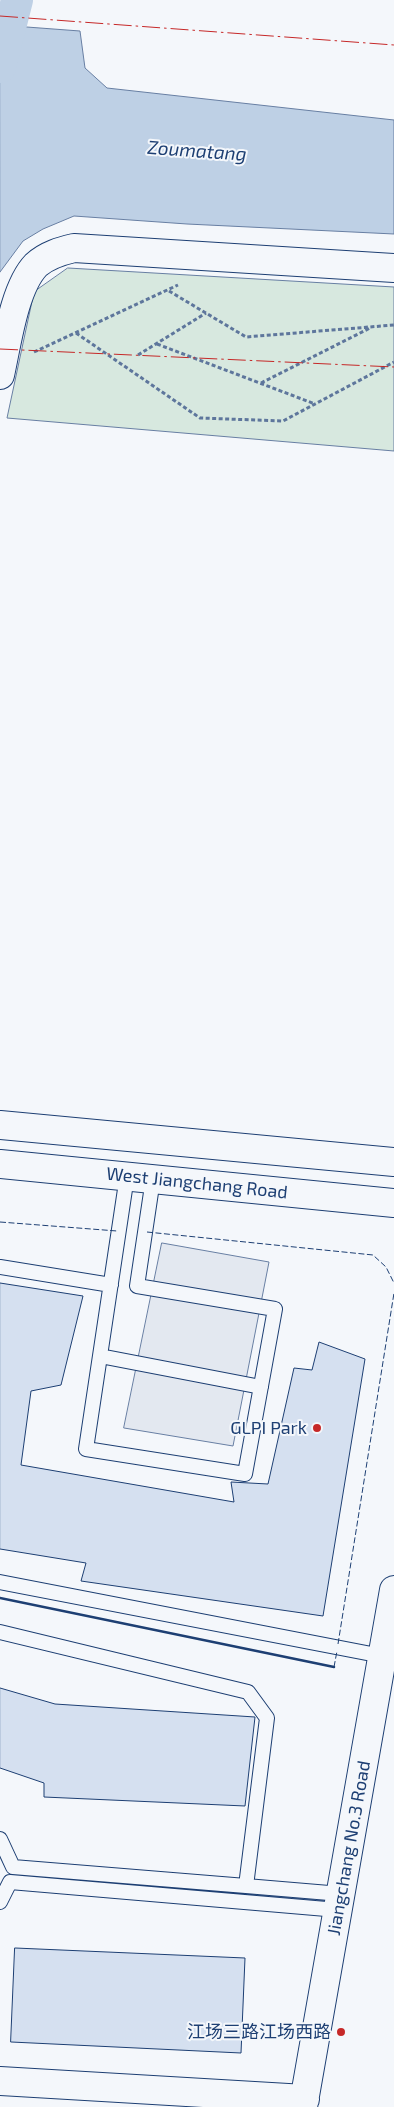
<!DOCTYPE html>
<meta charset="utf-8">
<style>
body{margin:0}
canvas{display:block;background:#f4f7fb}
</style>
<canvas width="394" height="2107"></canvas>
<script>
const context = document.querySelector('canvas').getContext('2d');
context.lineJoin = 'round';
function fillPath(path, color) {
  context.fillStyle = color;
  context.fill(path, 'evenodd');
}
function stroke(path, color, width, dash) {
  context.strokeStyle = color;
  context.lineWidth = width;
  context.lineCap = dash ? 'butt' : 'round';
  context.setLineDash(dash || []);
  context.stroke(path);
}
function drawText(font, color, halo, rows, align = 'center') {
  context.font = font + ' "Exo 2","Noto Sans SC",sans-serif';
  context.lineWidth = 4;
  context.setLineDash([]);
  context.textBaseline = 'middle';
  context.strokeStyle = halo;
  context.fillStyle = color;
  for (const [text, x, y, turn = 0] of rows) {
    context.save();
    context.translate(x, y);
    context.rotate((+turn || 0) * Math.PI / 180);
    context.textAlign = isNaN(turn) ? turn : align;
    if (halo) context.strokeText(text, 0, 0);
    context.fillText(text, 0, 0);
    context.restore();
  }
}
const green = new Path2D(`
 M68 268 394 287V451L7 418 34 292Z`);
fillPath(green, '#d7e8df');
stroke(green, '#687fa3', 1);
const parking = new Path2D(`
 M162 1243 269 1262 233 1446 124 1428Z`);
fillPath(parking, '#e3e8f0');
stroke(parking, '#687fa3', 1);
const water = new Path2D(`
 M0 25 80 31 85 68 107 88 394 120V234L187 224 74 216 43 229 23 241 0 272Z`);
fillPath(water, '#bed0e5');
stroke(water, '#687fa3', 1);
stroke(new Path2D(`
 M0 67 17 0`), '#bed0e5', 32);
const building = new Path2D(`
 M0 1283 83 1296 61 1385 31 1391 21 1465 234 1502 231 1482 268 1484 294 1368 312 1370 319 1342 365 1359 323 1616 81 1581 86 1563 0 1549Z
 M0 1688 55 1704 255 1717 245 1806 44 1797V1783L0 1768Z
 M15 1948 245 1958 241 2053 11 2042Z`);
fillPath(building, '#d5e0f0');
stroke(building, '#1d3f73', 1);
const service = new Path2D(`
 M127 1176 86 1449 245 1474 275 1309 137 1286 153 1179
 M0 1267 111 1285
 M100 1356 261 1387
 M0 1582 382 1656
 M0 1632 248 1692 267 1718 246 1886 341 1894
 M0 1839 13 1867 246 1886
 M0 1902 10 1882 338 1910`);
const minor = new Path2D(`
 M0 375C7 344 14 288 36 265 47 255 61 251 74 248L394 268
 M0 2081 305 2099
 M303 2107 394 1590`);
const secondary = new Path2D(`
 M0 1125 394 1162
 M0 1164 394 1203`);
stroke(service, '#1d3f73', 16);
stroke(minor, '#1d3f73', 30);
stroke(secondary, '#1d3f73', 30);
stroke(new Path2D(`
 M169 291 246 337 394 325
 M76 333 200 418 283 421 394 362
 M157 344 315 404
 M34 352 178 285
 M138 355 206 313
 M261 383 370 328`), '#5e769c', 3, [4, 2.5]);
stroke(service, '#f4f7fb', 14);
stroke(minor, '#f4f7fb', 28);
stroke(secondary, '#f4f7fb', 28);
stroke(new Path2D(`
 M0 1222 117 1231
 M147 1232 373 1255 386 1267 394 1283
 M338 1644 394 1293
 M334 1667 337 1651`), '#1d3f73', 1, [6, 2.5]);
stroke(new Path2D(`
 M0 1598 334 1667`), '#1d3f73', 2.5);
stroke(new Path2D(`
 M0 16 394 45
 M0 349 394 367`), '#c62828', 1, [18, 4, 2.5, 4]);
for (const [x, y, r, color] of [
 [317,1428,5,"#c62828"],
 [341,2032,5,"#c62828"]
]) {
  const dot = new Path2D();
  dot.arc(x, y, r, 0, 2 * Math.PI);
  context.fillStyle = color;
  context.fill(dot);
  stroke(dot, '#f4f7fb', 2);
}
drawText('18px', '#1d3f73', '#f4f7fb', [
 ["West Jiangchang Road",197,1183,6],
 ["Jiangchang No.3 Road",349,1848,-80]
]);
drawText('18px', '#1d3f73', '#f4f7fb', [
 ["GLPI Park",307,1428],
 ["江场三路江场西路",331,2032]
], 'right');
drawText('italic 19px', '#1d3f73', '#f4f7fb', [
 ["Zoumatang",197,151,4]
]);
</script>
